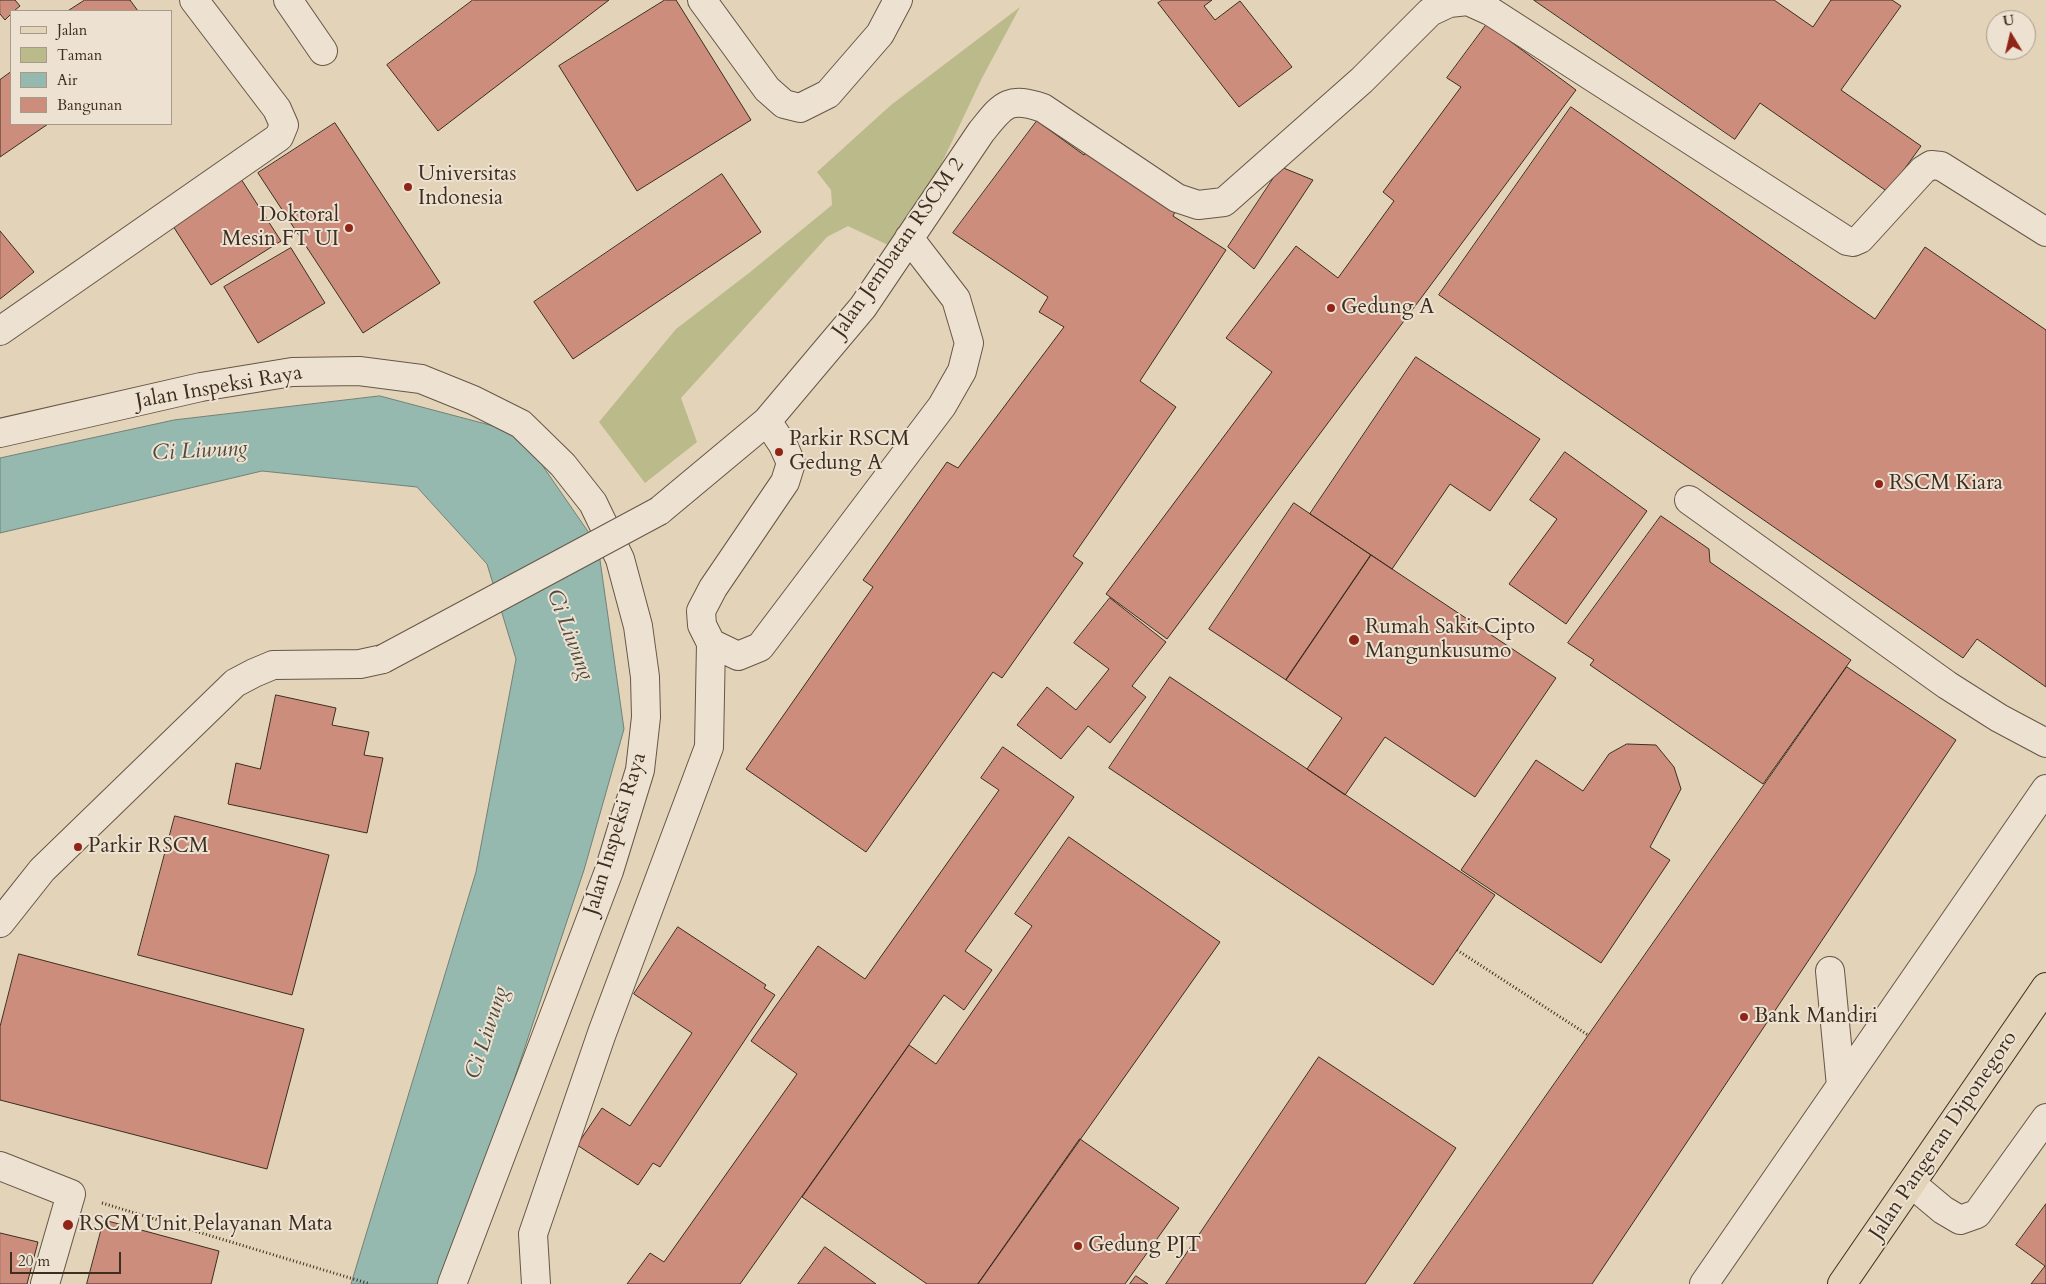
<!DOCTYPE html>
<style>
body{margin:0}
#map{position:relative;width:2046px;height:1284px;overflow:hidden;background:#e3d3b9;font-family:Cardo,serif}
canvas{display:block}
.legend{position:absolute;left:10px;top:10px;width:162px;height:115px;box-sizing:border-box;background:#ede2d2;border:1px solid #a79a8b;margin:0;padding:6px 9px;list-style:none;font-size:15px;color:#3d2e20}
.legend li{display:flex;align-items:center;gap:10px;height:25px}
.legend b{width:25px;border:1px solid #a79a8b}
.north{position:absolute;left:1986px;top:10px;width:50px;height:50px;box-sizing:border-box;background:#ede2d2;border:1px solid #a79a8b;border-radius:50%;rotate:351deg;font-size:14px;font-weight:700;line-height:20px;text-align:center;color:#3d2e20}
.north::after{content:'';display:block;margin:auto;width:18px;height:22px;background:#8f2418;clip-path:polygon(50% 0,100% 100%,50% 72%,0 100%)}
.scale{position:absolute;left:10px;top:1252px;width:111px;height:22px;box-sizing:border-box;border:2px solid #3d2e20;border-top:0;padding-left:6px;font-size:15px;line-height:18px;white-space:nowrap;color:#3d2e20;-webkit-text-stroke:4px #ede2d2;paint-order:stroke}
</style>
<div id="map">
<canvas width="2046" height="1284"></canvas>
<ul class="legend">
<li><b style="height:6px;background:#e3d3b9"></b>Jalan</li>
<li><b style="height:14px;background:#bbba8a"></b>Taman</li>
<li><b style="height:14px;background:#95b8af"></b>Air</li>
<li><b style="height:14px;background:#cc8d7c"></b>Bangunan</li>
</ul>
<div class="north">U</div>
<div class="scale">20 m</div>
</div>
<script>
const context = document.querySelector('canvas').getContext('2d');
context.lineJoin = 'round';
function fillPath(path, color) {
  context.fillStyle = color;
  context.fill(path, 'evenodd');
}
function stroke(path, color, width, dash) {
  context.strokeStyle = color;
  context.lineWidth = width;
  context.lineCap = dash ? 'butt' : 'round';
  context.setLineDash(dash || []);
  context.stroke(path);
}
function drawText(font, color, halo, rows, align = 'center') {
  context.font = font + ' Cardo,serif';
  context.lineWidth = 4;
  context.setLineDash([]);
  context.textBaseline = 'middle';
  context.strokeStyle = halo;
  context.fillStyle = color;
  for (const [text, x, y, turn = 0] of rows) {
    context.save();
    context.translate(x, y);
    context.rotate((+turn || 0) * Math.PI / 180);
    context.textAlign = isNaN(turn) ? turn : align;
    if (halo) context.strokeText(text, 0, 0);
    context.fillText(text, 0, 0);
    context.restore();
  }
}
fillPath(new Path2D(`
 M1020 7 982 78 938 171 890 246 848 226 827 237 681 398 697 442 645 483 599 422 676 329 749 273 832 205 831 190 817 172 891 105Z`), '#bbba8a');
const water = new Path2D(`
 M380 396 520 433 598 546 624 729 584 870 446 1284H351L476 872 516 659 487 564 417 487 262 471 0 533V458L174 420Z`);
fillPath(water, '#95b8af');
stroke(water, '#728176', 1);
const building = new Path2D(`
 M0 0H15L20 6 14 11H11V14L5 20 0 14Z
 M85 0H130L138 11H68Z
 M473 0H609L438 131 387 65Z
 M665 0H676L751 120 637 191 559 66Z
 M1163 0H1212L1204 6 1215 20 1240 1 1292 67 1239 107 1158 3Z
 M1534 0H1774L1813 27 1831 0H1892L1901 6 1841 90 1921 146 1888 192 1760 103 1735 139Z
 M1487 24 1576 90 1167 639 1106 594 1272 372 1226 338 1296 246 1338 278 1394 201 1383 192 1461 87 1447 78Z
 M11 72V124H48L0 157V80Z
 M1571 107 1875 319 1925 247 2046 330V687L1977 639 1963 658 1439 295Z
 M1037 121 1084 155 1091 145 1179 204 1173 216 1226 250 1140 381 1176 407 1073 556 1083 563 1002 678 993 672 866 852 746 769 873 587 863 580 947 462 958 468 1064 327 1039 312 1048 297 953 233Z
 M335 123 440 283 363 333 258 173Z
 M1281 167 1313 180 1254 269 1228 247Z
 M722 174 761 232 573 359 534 302Z
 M241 179 281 241 211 285 171 223Z
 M0 231 34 272 0 299Z
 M291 248 325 303 258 343 224 287Z
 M1416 357 1540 439 1490 511 1450 484 1392 569 1310 514Z
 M1565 452 1647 511 1566 624 1509 584 1557 519 1530 500Z
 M1294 503 1371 555 1286 680 1209 629Z
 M1661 516 1709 549 1710 562 1851 660 1763 784 1590 665 1594 660 1568 643Z
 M1371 555 1556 678 1475 797 1385 737 1345 795 1307 769 1342 718 1286 680Z
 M1110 598 1166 642 1132 686 1146 697 1110 743 1088 726 1061 759 1017 725 1047 687 1076 710 1109 669 1074 643Z
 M1847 667 1956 740 1592 1284H1414Z
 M1170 677 1495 895 1433 985 1109 768Z
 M276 695 336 708 332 725 369 732 364 755 383 758 367 833 228 804 236 763 260 769Z
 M1627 744 1656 745 1674 767 1681 789 1650 847 1670 860 1601 963 1461 870 1536 760 1583 791 1609 754Z
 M1003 747 1074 797 965 951 992 970 964 1010 944 995 740 1284H627L650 1253 664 1262 797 1074 751 1041 818 946 865 979 999 790 981 778Z
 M175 816 329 855 292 995 138 955Z
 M1069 837 1220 942 978 1284H927L802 1197 909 1045 936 1064 1032 926 1015 914Z
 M678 927 766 985 764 988 775 995 660 1167 653 1163 638 1185 577 1145 602 1108 630 1126 692 1033 634 994Z
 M19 954 304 1029 267 1169 0 1100V1027Z
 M1319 1057 1456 1148 1365 1284H1166Z
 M1080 1139 1179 1208 1125 1284H978Z
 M2046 1204V1284H2031L2045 1266 2016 1245Z
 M104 1220 219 1251 211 1284H87Z
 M0 1233 38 1242 27 1284H0Z
 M825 1247 876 1284H798Z
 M1136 1276 1148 1284H1130Z`);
fillPath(building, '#cc8d7c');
stroke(building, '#3d2e20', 1);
const minor = new Path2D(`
 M288 0 323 51
 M702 0 767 89 784 104 800 108 828 94 880 34 898 0
 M0 331 279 137 284 125 277 109 194 0
 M767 421 783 445 791 463 785 482 713 588 701 611 702 625 711 643 738 656 760 647 942 406 962 371 969 343 956 299 909 238
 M0 433 201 387 292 372 359 371 421 379 473 400 521 424 563 465 593 503 620 559 638 626 645 677 646 717 640 770 609 871 452 1284
 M1689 500 1947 685 1999 718 2046 743
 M659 511 767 421 863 307 981 132C1003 105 1007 96 1043 108L1177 198 1198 205 1224 202 1362 80 1430 12 1449 3 1468 1 1490 11 1847 241 1853 242 1860 239 1923 170 1931 165 1941 166 2046 232
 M0 923 42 870 235 683 254 673 273 665 360 664 383 659
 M1830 971 1841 1086
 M0 1166 71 1194 45 1284
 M1912 1184 1943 1210 1960 1220 1977 1214 2046 1118
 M536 1284 533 1234 602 1033 709 747 711 643
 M1704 1284 2046 789`);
const major = new Path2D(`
 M1842 1284 2046 987`);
stroke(minor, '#665746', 30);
stroke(major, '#3d2e20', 30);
stroke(new Path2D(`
 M1457 950 1588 1035
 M102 1203 370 1284`), '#3d2e20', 3, [1, 2.5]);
stroke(minor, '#ede2d2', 28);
stroke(major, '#e3d3b9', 28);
const minorBridge = new Path2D(`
 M383 659 659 511`);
stroke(minorBridge, '#665746', 30, []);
stroke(minorBridge, '#ede2d2', 28);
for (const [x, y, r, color] of [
 [408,187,5,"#8f2418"],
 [349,228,5,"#8f2418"],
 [1331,308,5,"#8f2418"],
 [779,452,5,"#8f2418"],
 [1879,484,5,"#8f2418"],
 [1354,640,6,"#8f2418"],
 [78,847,5,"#8f2418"],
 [1744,1017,5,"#8f2418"],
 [68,1225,6,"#8f2418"],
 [1078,1246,5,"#8f2418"]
]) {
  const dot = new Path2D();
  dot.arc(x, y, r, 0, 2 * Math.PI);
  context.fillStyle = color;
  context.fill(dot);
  stroke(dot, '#ede2d2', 2);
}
drawText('21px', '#3d2e20', '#ede2d2', [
 ["Universitas",418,175],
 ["Indonesia",418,199],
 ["Doktoral",339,216,"right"],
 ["Mesin FT UI",339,240,"right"],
 ["Gedung A",1341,308],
 ["Parkir RSCM",789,440],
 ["Gedung A",789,464],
 ["RSCM Kiara",1889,484],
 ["Rumah Sakit Cipto",1365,628],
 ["Mangunkusumo",1365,652],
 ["Parkir RSCM",88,847],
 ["Bank Mandiri",1754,1017],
 ["RSCM Unit Pelayanan Mata",79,1225],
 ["Gedung PJT",1088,1246]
], 'left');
drawText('21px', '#3d2e20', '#ede2d2', [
 ["Jalan Jembatan RSCM 2",899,248,-55],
 ["Jalan Inspeksi Raya",219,388,-10],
 ["Jalan Inspeksi Raya",616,834,-73],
 ["Jalan Pangeran Diponegoro",1944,1136,-56]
]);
drawText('italic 22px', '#4f4a3d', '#ede2d2', [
 ["Ci Liwung",200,452,-3],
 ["Ci Liwung",569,635,69],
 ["Ci Liwung",488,1033,-72]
]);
</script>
